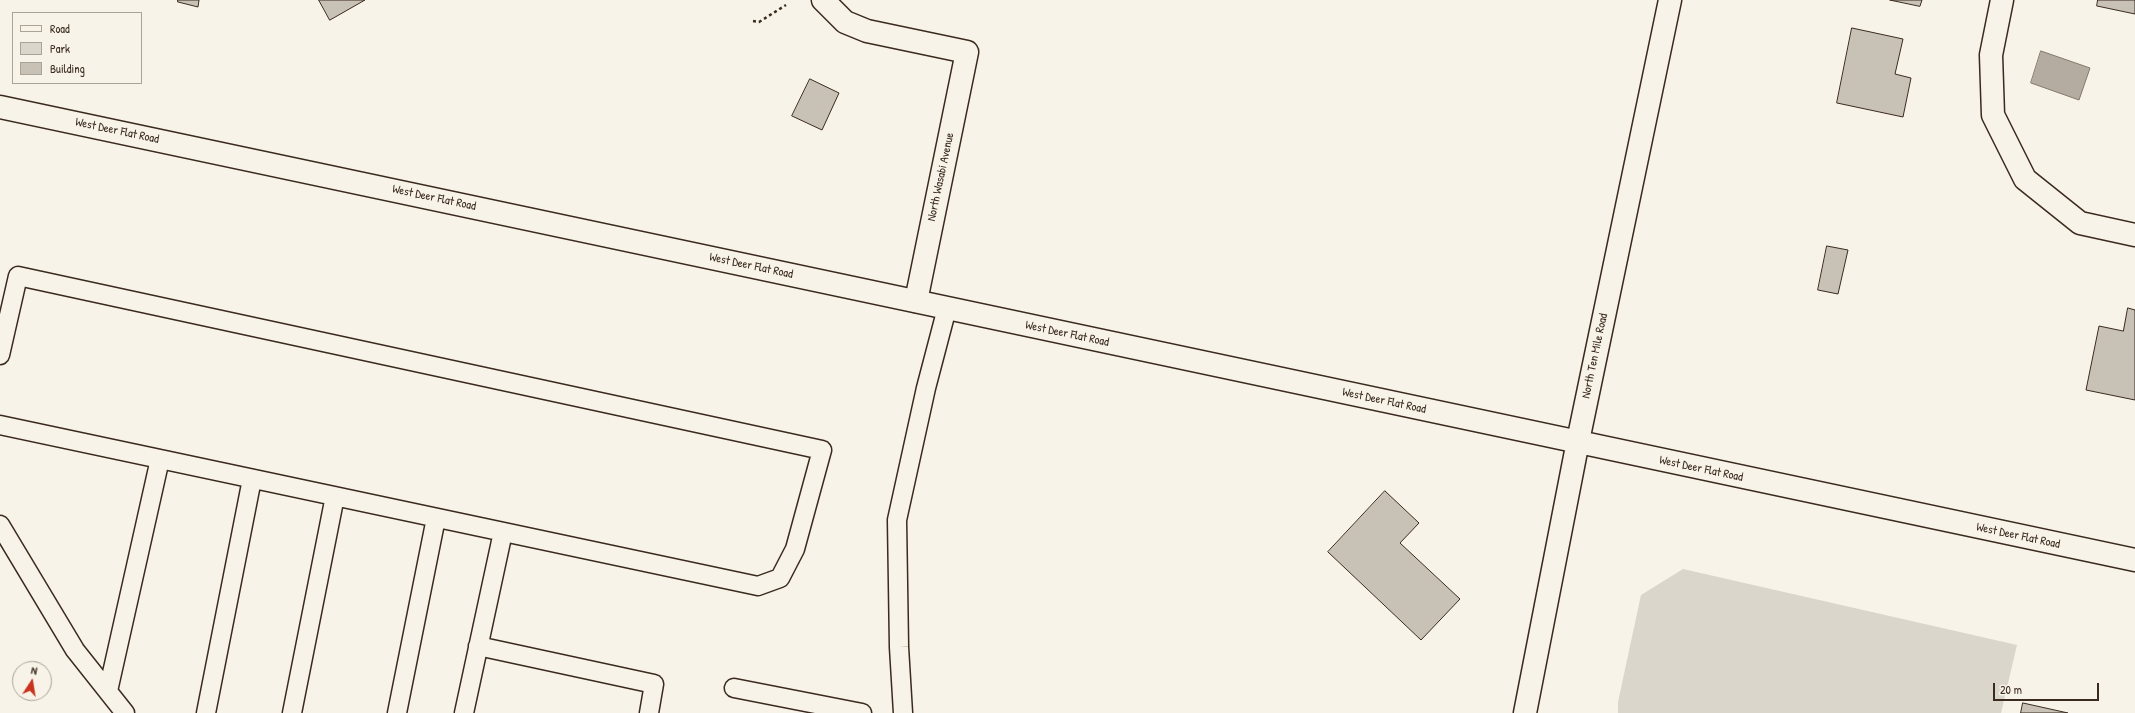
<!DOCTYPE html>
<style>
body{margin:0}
#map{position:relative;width:2135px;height:713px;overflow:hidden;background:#f7f3e8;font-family:"Patrick Hand",sans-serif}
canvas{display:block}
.legend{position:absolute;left:12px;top:12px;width:130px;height:72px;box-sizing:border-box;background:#f7f3e8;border:1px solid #aca397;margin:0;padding:5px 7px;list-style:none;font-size:12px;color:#3b2a1e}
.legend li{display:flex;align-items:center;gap:8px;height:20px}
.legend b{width:20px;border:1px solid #aca397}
.north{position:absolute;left:12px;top:661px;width:40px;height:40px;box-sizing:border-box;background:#f7f3e8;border:1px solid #aca397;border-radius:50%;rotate:12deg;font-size:11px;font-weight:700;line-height:16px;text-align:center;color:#3b2a1e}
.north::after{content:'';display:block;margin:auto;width:14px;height:18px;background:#c8321e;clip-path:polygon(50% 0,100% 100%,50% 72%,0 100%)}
.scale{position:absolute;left:1993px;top:683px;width:106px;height:18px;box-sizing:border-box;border:2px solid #3b2a1e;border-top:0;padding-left:5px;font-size:12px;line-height:14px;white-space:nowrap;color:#3b2a1e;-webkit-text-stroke:3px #f7f3e8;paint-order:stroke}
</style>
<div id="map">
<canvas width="2135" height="713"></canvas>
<ul class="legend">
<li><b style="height:5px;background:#f7f3e8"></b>Road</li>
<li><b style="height:11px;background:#dbd6cb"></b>Park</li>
<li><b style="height:11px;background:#c8c1b6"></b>Building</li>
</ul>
<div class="north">N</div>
<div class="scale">20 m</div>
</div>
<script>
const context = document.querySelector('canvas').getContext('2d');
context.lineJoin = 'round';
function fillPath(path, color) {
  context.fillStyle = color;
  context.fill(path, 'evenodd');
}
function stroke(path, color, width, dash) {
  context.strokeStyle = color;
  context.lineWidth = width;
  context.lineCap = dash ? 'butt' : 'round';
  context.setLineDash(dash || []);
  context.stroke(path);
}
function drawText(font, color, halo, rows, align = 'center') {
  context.font = font + ' "Patrick Hand",sans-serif';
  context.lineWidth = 4;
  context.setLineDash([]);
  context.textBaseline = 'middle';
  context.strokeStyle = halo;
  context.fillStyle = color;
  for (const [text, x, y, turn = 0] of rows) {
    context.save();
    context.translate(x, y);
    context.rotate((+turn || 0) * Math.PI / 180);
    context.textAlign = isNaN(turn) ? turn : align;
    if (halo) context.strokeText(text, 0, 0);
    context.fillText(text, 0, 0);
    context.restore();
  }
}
fillPath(new Path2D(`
 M1683 569 2017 645 2001 713H1618V702L1641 595Z`), '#dbd6cb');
const water = new Path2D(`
 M2041 51 2090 68 2079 100 2031 83Z`);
fillPath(water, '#b4aca0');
stroke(water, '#84786c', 1);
const building = new Path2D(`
 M178 0H199L198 7 178 2Z
 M319 0H365L330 20Z
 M1890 0H1922L1920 6Z
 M2098 0H2135V14L2097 6Z
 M1852 28 1903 39 1895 74 1911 78 1903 117 1837 103Z
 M810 79 839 93 822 130 792 116Z
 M1827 246 1848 250 1838 294 1818 290Z
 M2128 308 2135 310V400L2086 390 2099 326 2123 331Z
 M1385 491 1419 523 1400 543 1460 599 1421 640 1328 552Z
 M2023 703 2068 713H2021Z`);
fillPath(building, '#c8c1b6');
stroke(building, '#3b2a1e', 1);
const lane = new Path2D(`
 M0 355 18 276 822 450 795 549 780 578 758 586 0 425
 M0 525 75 650 125 713
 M478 646 654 684 649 713
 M734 688 862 713
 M108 691 160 459
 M206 713 252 479
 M292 713 335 496
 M397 713 436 518
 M464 713 503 532
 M903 713 899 647 897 520 926 388 947 308`);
const street = new Path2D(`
 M823 0 845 22 867 31 967 52 916 301
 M2002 0 1991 55 1993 115 2025 179 2080 223 2135 235`);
const secondary = new Path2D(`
 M0 107 2135 560
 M1525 713 1578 441 1670 0`);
stroke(lane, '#3b2a1e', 21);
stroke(street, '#3b2a1e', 25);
stroke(secondary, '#3b2a1e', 25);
stroke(new Path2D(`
 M753 21 759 22 786 5`), '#3b2a1e', 2.5, [3, 3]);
stroke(lane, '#f7f3e8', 18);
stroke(street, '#f7f3e8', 22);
stroke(secondary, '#f7f3e8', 22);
drawText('12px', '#3b2a1e', '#f7f3e8', [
 ["West Deer Flat Road",117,131,12],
 ["North Wasabi Avenue",941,177,-78],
 ["West Deer Flat Road",434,198,12],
 ["West Deer Flat Road",751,266,12],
 ["West Deer Flat Road",1067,334,12],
 ["North Ten Mile Road",1595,356,-78],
 ["West Deer Flat Road",1384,401,12],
 ["West Deer Flat Road",1701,469,12],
 ["West Deer Flat Road",2018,536,12]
]);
</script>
